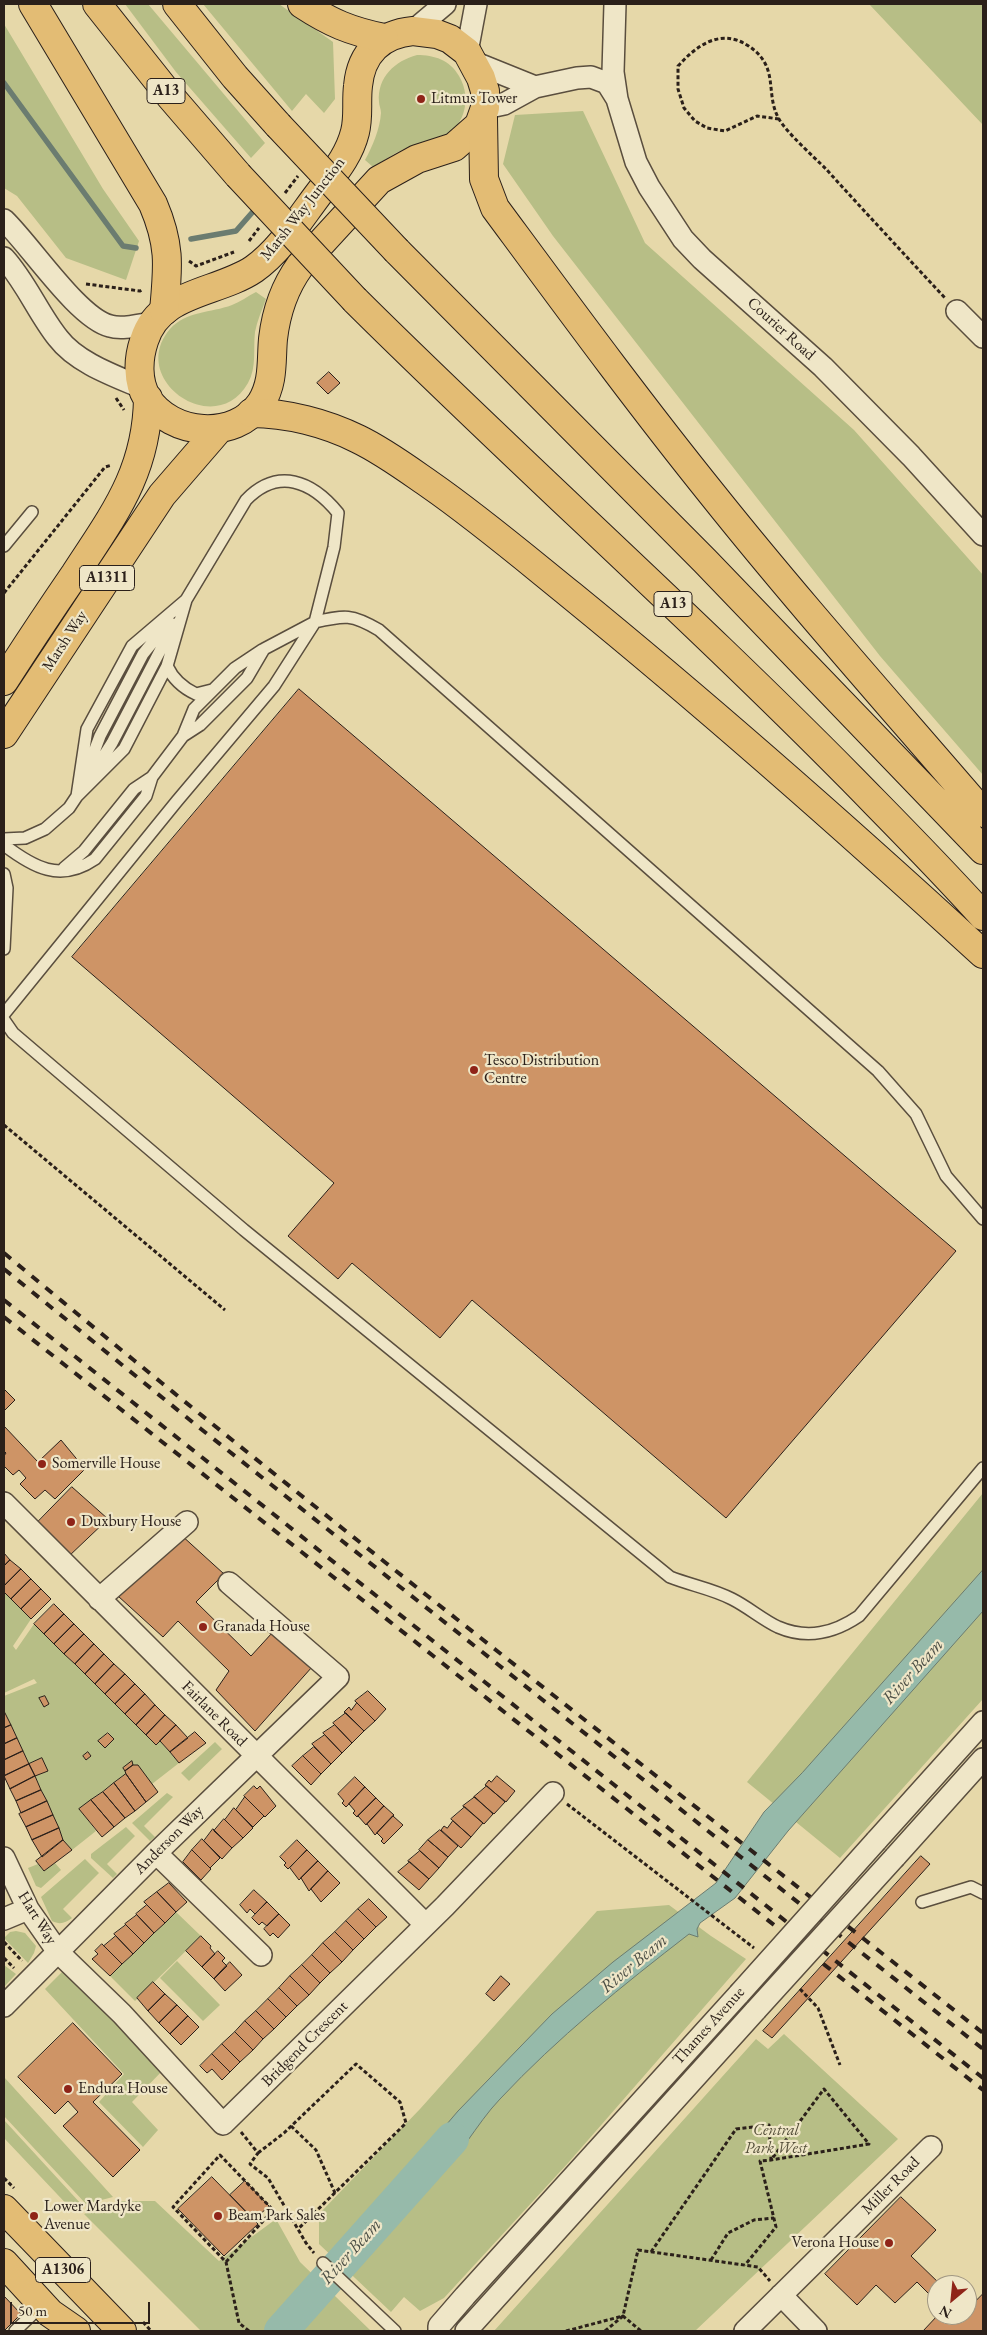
<!DOCTYPE html>
<style>
body{margin:0}
#map{position:relative;width:987px;height:2335px;overflow:hidden;background:#e6d8a9;font-family:"EB Garamond",serif}
canvas{display:block}
.frame{position:absolute;inset:0;border:5px solid #2b201a;pointer-events:none}
.north{position:absolute;left:927px;top:2275px;width:50px;height:50px;box-sizing:border-box;background:#efe6c7;border:1px solid #a19782;border-radius:50%;rotate:208deg;font-size:14px;font-weight:700;line-height:20px;text-align:center;color:#2b201a}
.north::after{content:'';display:block;margin:auto;width:18px;height:22px;background:#8f2418;clip-path:polygon(50% 0,100% 100%,50% 72%,0 100%)}
.scale{position:absolute;left:10px;top:2302px;width:140px;height:22px;box-sizing:border-box;border:2px solid #2b201a;border-top:0;padding-left:6px;font-size:15px;line-height:18px;white-space:nowrap;color:#2b201a;-webkit-text-stroke:4px #efe6c7;paint-order:stroke}
</style>
<div id="map">
<canvas width="987" height="2335"></canvas>
<div class="frame"></div>
<div class="north">N</div>
<div class="scale">50 m</div>
</div>
<script>
const context = document.querySelector('canvas').getContext('2d');
context.lineJoin = 'round';
function fillPath(path, color) {
  context.fillStyle = color;
  context.fill(path, 'evenodd');
}
function stroke(path, color, width, dash) {
  context.strokeStyle = color;
  context.lineWidth = width;
  context.lineCap = dash ? 'butt' : 'round';
  context.setLineDash(dash || []);
  context.stroke(path);
}
function drawText(font, color, halo, rows, align = 'center') {
  context.font = font + ' "EB Garamond",serif';
  context.lineWidth = 4.5;
  context.setLineDash([]);
  context.textBaseline = 'middle';
  context.strokeStyle = halo;
  context.fillStyle = color;
  for (const [text, x, y, turn = 0] of rows) {
    context.save();
    context.translate(x, y);
    context.rotate((+turn || 0) * Math.PI / 180);
    context.textAlign = isNaN(turn) ? turn : align;
    if (halo) context.strokeText(text, 0, 0);
    context.fillText(text, 0, 0);
    context.restore();
  }
}
fillPath(new Path2D(`
 M125 4H148L265 143 251 158 176 72Z
 M203 4H279L333 42 335 99 324 113 306 94 292 111Z
 M869 4H983V125Z
 M4 24 103 189 139 241 126 280 66 258 17 196 4 188Z
 M417 55C434 55 450 60 459 76 473 99 464 131 437 140 427 144 414 144 404 149 393 154 383 161 373 167L365 160C372 147 380 129 381 113 381 109 379 105 379 102 377 77 395 61 417 55Z
 M583 111 645 243 854 430 983 575V775L880 656 553 236 503 164 515 115Z
 M256 292 266 299C262 310 257 321 255 332 253 349 257 367 248 383 215 441 127 379 170 329 186 311 211 313 232 305 240 302 248 296 256 292Z
 M983 1493V1699L840 1858 747 1782Z
 M4 1592 31 1619 13 1646 16 1650 34 1624 156 1744 160 1741 179 1763 152 1784 137 1765 80 1809 96 1831 72 1850 63 1840 4 1710V1696L37 1683 34 1679 4 1693ZM108 1732 114 1739 105 1747 99 1741Z
 M215 1742 222 1749 189 1781 181 1773Z
 M167 1793 173 1797 144 1826 155 1837 150 1841 132 1823Z
 M126 1827 135 1836 107 1864 117 1874 113 1878 91 1858V1854Z
 M85 1859 99 1873 63 1909 72 1918C65 1923 60 1925 52 1921L41 1897Z
 M55 1863 61 1870 41 1888 36 1886 28 1868 38 1864 44 1871Z
 M669 1905 711 1936 746 1959 568 2163 444 2298 420 2311 404 2297 391 2312 319 2244V2214L420 2109 597 1911Z
 M176 1912 201 1936 135 2001 110 1976Z
 M16 1931 25 1933 36 1946 34 1953 28 1963 4 1938 10 1932Z
 M177 1961 220 2005 203 2021 160 1978Z
 M4 1965 16 1974 4 1987Z
 M65 1969 166 2067 132 2102 158 2130 143 2147 99 2102 124 2074 45 1989Z
 M784 2034 898 2139 695 2331H494L756 2039 768 2049Z
 M4 2077 113 2197 86 2204 4 2116Z
 M4 2120 82 2205 74 2212 4 2138Z
 M120 2201H155L219 2261 276 2219 300 2262 371 2331H201L84 2214Z`), '#b7be86');
const water = new Path2D(`
 M983 1570V1611L788 1831 735 1898 700 1923 697 1929 698 1937 689 1934C623 1985 557 2038 500 2099 475 2125 461 2158 431 2180L411 2166 458 2111 552 2014 613 1962 716 1883 764 1812 802 1773Z`);
fillPath(water, '#96baaa');
stroke(water, '#6b7c70', 1);
stroke(new Path2D(`
 M4 83 123 246 136 248
 M191 239 236 231 257 207`), '#6b7c70', 5.5);
stroke(new Path2D(`
 M281 2331 452 2139`), '#96baaa', 34);
const building = new Path2D(`
 M329 372 340 383 328 394 317 383Z
 M299 689 956 1251 726 1518 472 1300 440 1338 352 1263 338 1279 288 1236 334 1183 72 957Z
 M4 1389 15 1400 4 1411Z
 M4 1426 38 1462 61 1440 85 1469 55 1499 45 1490 35 1499 20 1484 26 1478 19 1470 13 1475 4 1466V1456L6 1453 4 1451Z
 M72 1487 108 1519 68 1557 35 1525Z
 M180 1534 224 1574 196 1602 251 1656 272 1633 312 1667 255 1731 216 1690 229 1671 178 1621 163 1637 118 1596Z
 M4 1553 10 1560 4 1566Z
 M10 1560 21 1569 4 1586V1566Z
 M21 1569 31 1579 11 1599 4 1592V1586Z
 M31 1579 41 1589 21 1609 11 1599Z
 M41 1589 51 1599 31 1619 21 1609Z
 M54 1604 64 1614 44 1634 34 1624Z
 M64 1614 74 1624 54 1644 44 1634Z
 M74 1624 84 1634 64 1654 54 1644Z
 M84 1634 94 1644 75 1664 64 1654Z
 M94 1644 104 1654 85 1674 75 1664Z
 M104 1654 114 1664 95 1684 85 1674Z
 M114 1664 125 1674 105 1694 95 1684Z
 M125 1674 135 1684 115 1704 105 1694Z
 M135 1684 145 1694 125 1714 115 1704Z
 M368 1691 386 1709 375 1721 355 1701Z
 M145 1694 155 1705 136 1725 125 1714Z
 M45 1696 49 1704 44 1707 39 1698Z
 M357 1703 375 1721 364 1731 344 1712 349 1707 351 1710Z
 M155 1705 165 1715 146 1735 136 1725Z
 M4 1711 11 1725 4 1728Z
 M346 1713 364 1731 352 1743 333 1723Z
 M165 1715 176 1725 156 1745 146 1735Z
 M11 1725 17 1738 4 1744V1728Z
 M176 1725 188 1738 170 1752 160 1741Z
 M335 1725 352 1743 342 1753 323 1733Z
 M195 1732 206 1743 179 1763 170 1752Z
 M108 1733 114 1739 105 1748 98 1741Z
 M325 1735 342 1753 331 1764 312 1744Z
 M17 1738 23 1751 4 1760V1744Z
 M314 1747 331 1764 321 1774 303 1756Z
 M23 1751 29 1764 4 1776V1760Z
 M88 1752 91 1756 86 1760 83 1756Z
 M303 1756 321 1774 311 1785 292 1766Z
 M42 1758 48 1771 35 1776 29 1764Z
 M132 1761 133 1765 125 1771 123 1768Z
 M29 1764 35 1776 10 1789 4 1776Z
 M133 1765H138L158 1792 146 1802 126 1774 125 1771Z
 M126 1774 146 1802 135 1811 114 1783Z
 M35 1776 41 1790 16 1801 10 1789Z
 M497 1776 515 1791 506 1802 485 1785 489 1780 491 1782Z
 M355 1777 365 1787 346 1807 342 1803 344 1801 338 1794Z
 M114 1783 135 1811 125 1818 103 1792Z
 M254 1786 257 1789 260 1786 276 1806 265 1817 244 1796Z
 M487 1786 505 1802 494 1814 474 1797Z
 M365 1787 376 1798 357 1817 353 1813 355 1811 349 1804Z
 M41 1790 47 1801 21 1813 16 1801Z
 M103 1792 125 1818 114 1827 91 1800Z
 M245 1797 264 1816 253 1827 236 1810Z
 M475 1797 493 1814 484 1824 463 1806Z
 M376 1798 384 1806 366 1825 358 1816Z
 M91 1800 114 1827 102 1837 79 1809Z
 M47 1801 53 1815 26 1827 19 1814Z
 M384 1806 394 1815 375 1835 367 1824Z
 M465 1807 483 1823 471 1837 451 1819Z
 M234 1808 253 1828 243 1838 225 1820Z
 M53 1815 59 1828 32 1840 26 1827Z
 M393 1816 403 1825 384 1844 381 1841 383 1839 377 1833Z
 M224 1819 243 1838 232 1848 214 1831Z
 M453 1821 471 1837 461 1848 441 1830 444 1826 447 1828Z
 M59 1828 63 1840 42 1857 32 1840Z
 M213 1829 232 1848 222 1859 204 1841Z
 M440 1830 458 1846 448 1857 428 1840Z
 M202 1839 220 1858 210 1868 192 1850Z
 M63 1840 72 1850 44 1871 36 1861Z
 M297 1840 307 1850 288 1869 284 1865 286 1863 280 1857Z
 M428 1840 448 1857 439 1868 419 1850Z
 M192 1850 211 1869 201 1880 183 1862Z
 M307 1850 318 1861 299 1880 290 1868Z
 M420 1851 439 1868 429 1879 408 1861Z
 M921 1856 930 1864 772 2038 763 2031Z
 M318 1861 328 1871 309 1891 301 1878Z
 M410 1862 429 1879 419 1890 398 1872Z
 M328 1871 340 1883 321 1902 311 1889Z
 M169 1883 187 1902 176 1912 157 1892Z
 M254 1890 267 1902 255 1914 250 1909 247 1913 240 1905Z
 M157 1892 176 1912 165 1923 144 1902Z
 M369 1899 387 1917 376 1927 358 1909Z
 M267 1902 279 1914 267 1926 262 1922 259 1925 252 1918Z
 M147 1905 165 1923 154 1933 136 1914Z
 M358 1909 376 1927 364 1939 346 1921Z
 M279 1914 290 1925 278 1938 273 1933 270 1936 264 1929Z
 M137 1915 154 1933 144 1943 125 1924Z
 M346 1921 364 1939 353 1950 335 1932Z
 M126 1925 144 1943 133 1954 114 1934Z
 M335 1932 353 1950 342 1962 323 1943Z
 M116 1936 133 1954 122 1964 104 1946Z
 M201 1936 211 1946 210 1948 215 1954 202 1967 186 1951Z
 M323 1943 342 1962 330 1973 312 1955Z
 M102 1944 122 1964 110 1976 92 1959 98 1954 95 1951Z
 M218 1951 225 1958 222 1961 227 1966 214 1979 202 1967Z
 M312 1955 330 1973 320 1983 302 1965Z
 M230 1962 242 1975 225 1991 214 1979Z
 M302 1965 320 1983 309 1995 290 1976Z
 M290 1976 309 1995 297 2006 279 1988Z
 M501 1976 510 1984 494 2001 486 1994Z
 M153 1982 165 1994 148 2011 137 1998Z
 M279 1988 297 2006 286 2017 268 1999Z
 M165 1994 177 2005 159 2023 148 2011Z
 M268 1999 286 2017 274 2029 256 2011Z
 M177 2005 188 2016 170 2034 159 2023Z
 M256 2011 274 2029 263 2039 245 2021Z
 M188 2016 199 2027 181 2045 170 2034Z
 M245 2021 263 2039 253 2050 235 2032Z
 M73 2023 122 2074 93 2102 140 2150 113 2177 63 2126 78 2112 68 2101 55 2114 18 2077Z
 M235 2032 253 2050 240 2062 222 2044Z
 M222 2044 240 2062 230 2072 212 2054Z
 M212 2054 230 2072 222 2080 212 2069 207 2073 200 2066Z
 M212 2177 258 2224 224 2256 178 2209Z
 M245 2181 269 2206 254 2220 230 2195Z
 M901 2197 936 2230 911 2256 941 2285H937V2302L917 2282 895 2303 876 2285 857 2305 825 2274Z
 M983 2294V2331H923L938 2315H967V2310Z
 M4 2296 21 2314 4 2331Z`);
fillPath(building, '#ce9466');
stroke(building, '#2b201a', 1);
const service = new Path2D(`
 M4 546 32 512
 M167 666C173 679 183 688 196 694L212 690
 M183 736 194 709 235 668 262 650
 M85 776 100 736 143 654 169 622
 M91 776 112 743 174 624
 M77 796 124 749 167 666 186 600
 M4 839 25 838 45 829 69 808 77 796 87 729 132 646 186 600 246 500C278 467 312 481 338 513L334 547 315 622 264 649 247 678 200 725 183 736 152 777 146 796 95 859C60 883 33 867 4 845
 M64 868 84 851 134 789 152 777
 M4 874 7 888 4 949
 M4 1014 177 801 274 686 315 622C345 615 352 614 379 630L878 1071 916 1114 946 1176 983 1219
 M4 1020 13 1033 244 1230 670 1577C690 1585 713 1589 732 1599 748 1607 763 1620 778 1627 808 1640 834 1633 859 1616L983 1468
 M922 1902 971 1887 983 1893
 M323 2263 395 2331
 M15 2331 41 2306 42 2307`);
const minor = new Path2D(`
 M615 4 613 72 617 99
 M413 31 445 4
 M467 52 476 4
 M473 62 535 87
 M485 108 504 104 535 87 577 78 591 77 607 83 617 99 636 162 649 187 683 239 702 259 823 367 911 456 983 535
 M4 220C31 246 78 318 110 326 122 330 139 325 152 323
 M4 258C26 282 38 313 58 338 77 363 115 376 143 388
 M957 311 983 337
 M4 1503 425 1924
 M99 1599 187 1522
 M876 1841 983 1722
 M156 1853 261 1955
 M895 1857 983 1759
 M4 1858 28 1909 58 1952 122 2014 223 2124 445 1906 553 1793
 M4 1919 28 1909
 M4 2006 156 1853 338 1677 229 1583
 M781 2295 816 2331
 M439 2331V2326L465 2296 739 1994
 M466 2331 756 2010
 M745 2331 931 2147`);
const primary = new Path2D(`
 M413 31 437 34 450 39 467 52 481 78 485 91V108L479 125 454 147 417 159 379 180 300 266C284 288 276 313 273 339 271 361 274 382 261 403 235 441 171 436 147 398 137 381 138 359 144 341 159 291 217 294 254 269 281 250 300 218 320 192 334 173 349 156 355 132 359 116 356 102 358 86 361 53 381 34 413 31Z
 M4 681C27 645 51 609 75 574 114 514 147 472 148 398
 M4 734 162 495 219 429
 M4 2209 122 2331
 M4 2263 50 2313 76 2331`);
const trunk = new Path2D(`
 M33 4 153 204C171 246 168 267 164 311
 M97 4 170 96 238 175
 M177 4 235 77 278 125
 M302 4C331 23 350 31 384 38
 M483 118 484 179 495 208C566 304 637 401 712 494 799 603 892 707 983 813
 M397 251 705 561 983 850
 M355 300C518 462 690 615 852 779 896 824 941 869 983 916
 M251 413C287 413 326 423 358 439 383 451 406 468 429 484 478 518 524 557 571 595 712 710 849 831 983 954`);
stroke(service, '#5a4e3e', 14);
stroke(minor, '#5a4e3e', 24);
stroke(primary, '#2b201a', 30);
stroke(trunk, '#2b201a', 30);
stroke(new Path2D(`
 M779 119 757 116 725 131 707 128 695 121 684 108 678 89V66C696 46 720 28 747 45 781 66 764 93 779 119 786 132 814 157 826 169 865 212 905 255 945 298
 M285 193 298 176
 M249 241 259 228
 M189 261 196 266 234 252
 M86 284 140 291 143 289
 M116 398 124 410
 M4 593 105 467 112 465
 M4 1125 225 1310
 M567 1804 754 1948
 M4 1942 22 1961
 M4 1958 14 1968
 M800 1989 818 2008 840 2065
 M291 2126 316 2150 335 2193
 M241 2132 258 2153 250 2164 268 2178 306 2243 314 2253
 M258 2153 284 2133 356 2064 400 2102 406 2123 298 2229
 M4 2178 14 2188
 M651 2252 736 2129 769 2125 771 2160 824 2089 869 2144 771 2160 760 2161 776 2227 745 2265
 M711 2260 728 2233 754 2220 774 2218
 M226 2262 273 2210 220 2155 173 2207 226 2262 239 2323 249 2331
 M143 2322 151 2331
 M566 2331 623 2316 641 2331
 M605 2331 623 2316 638 2250 758 2267 770 2281`), '#2b201a', 3, [4, 2.5]);
stroke(service, '#efe6c7', 11);
stroke(minor, '#efe6c7', 21);
stroke(primary, '#e3bc74', 28);
stroke(trunk, '#e3bc74', 28);
stroke(new Path2D(`
 M4 1253C324 1520 656 1774 983 2033
 M4 1269 201 1429 983 2049
 M4 1300 983 2078
 M4 1317 983 2090`), '#2b201a', 4, [9, 9]);
const minorBridge = new Path2D(`
 M739 1994 876 1841
 M756 2010 895 1857`);
const trunkBridge = new Path2D(`
 M278 125 397 251
 M238 175 355 300`);
stroke(minorBridge, '#5a4e3e', 24, []);
stroke(trunkBridge, '#2b201a', 30, []);
stroke(minorBridge, '#efe6c7', 21);
stroke(trunkBridge, '#e3bc74', 28);
for (const [x, y, r, color] of [
 [421,99,5,"#8f2418"],
 [474,1070,5,"#8f2418"],
 [42,1464,5,"#8f2418"],
 [71,1522,5,"#8f2418"],
 [203,1627,5,"#8f2418"],
 [68,2089,5,"#8f2418"],
 [34,2216,5,"#8f2418"],
 [218,2216,5,"#8f2418"],
 [889,2243,5,"#8f2418"]
]) {
  const dot = new Path2D();
  dot.arc(x, y, r, 0, 2 * Math.PI);
  context.fillStyle = color;
  context.fill(dot);
  stroke(dot, '#efe6c7', 2);
}
for (const [x, y, w] of [
 [166,91,38],
 [107,578,55],
 [673,604,38],
 [63,2270,55]
]) {
  const box = new Path2D();
  box.roundRect(x - w / 2, y - 12.5, w, 25, 4);
  context.fillStyle = '#efe6c7';
  context.fill(box);
  stroke(box, '#2b201a', 1);
}
drawText('bold 15px', '#2b201a', null, [
 ["A13",166,91],
 ["A1311",107,578],
 ["A13",673,604],
 ["A1306",63,2270]
]);
drawText('16px', '#2b201a', '#efe6c7', [
 ["Litmus Tower",431,99],
 ["Tesco Distribution",484,1061],
 ["Centre",484,1079],
 ["Somerville House",52,1464],
 ["Duxbury House",81,1522],
 ["Granada House",213,1627],
 ["Endura House",78,2089],
 ["Lower Mardyke",44,2207],
 ["Avenue",44,2225],
 ["Beam Park Sales",228,2216],
 ["Verona House",879,2243,"right"]
], 'left');
drawText('16px', '#2b201a', '#efe6c7', [
 ["Marsh Way Junction",303,209,-52],
 ["Courier Road",781,329,42],
 ["Marsh Way",65,641,-57],
 ["Fairlane Road",214,1714,45],
 ["Anderson Way",169,1840,-45],
 ["Hart Way",37,1918,58],
 ["Thames Avenue",709,2026,-48],
 ["Bridgend Crescent",305,2044,-45],
 ["Miller Road",891,2186,-45]
]);
drawText('italic 16px', '#554f3a', '#efe6c7', [
 ["Central",776,2131],
 ["Park West",776,2149]
]);
drawText('italic 18px', '#4b4e45', '#efe6c7', [
 ["River Beam",913,1672,-48],
 ["River Beam",634,1964,-40],
 ["River Beam",351,2252,-48]
]);
</script>
